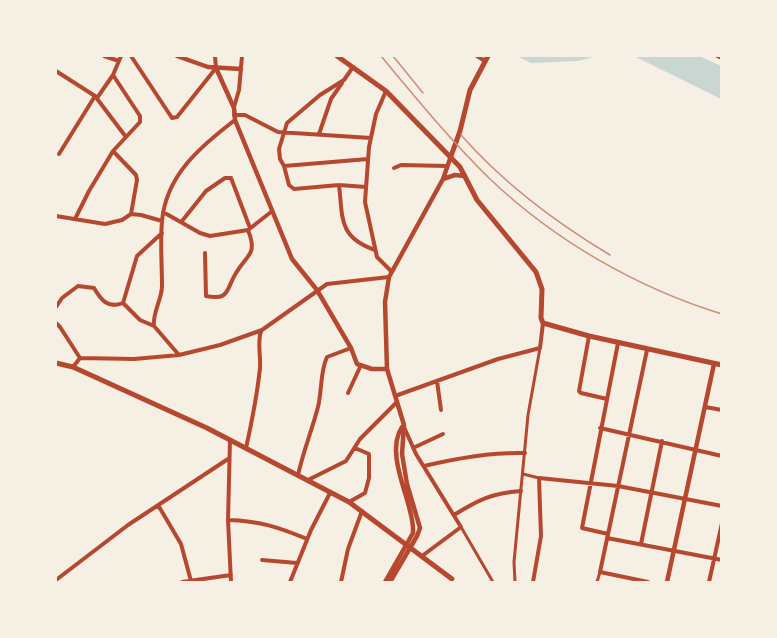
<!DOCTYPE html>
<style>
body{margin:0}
#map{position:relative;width:777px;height:638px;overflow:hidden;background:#f6efe4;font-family:Lato,sans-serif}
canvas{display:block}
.frame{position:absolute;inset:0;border:57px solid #f6efe4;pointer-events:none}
</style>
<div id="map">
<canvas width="777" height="638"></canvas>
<div class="frame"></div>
</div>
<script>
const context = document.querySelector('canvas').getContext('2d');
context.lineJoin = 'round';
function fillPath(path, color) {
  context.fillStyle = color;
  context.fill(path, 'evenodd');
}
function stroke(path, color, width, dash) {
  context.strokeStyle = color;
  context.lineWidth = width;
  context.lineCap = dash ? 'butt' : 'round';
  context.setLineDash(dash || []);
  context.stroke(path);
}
fillPath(new Path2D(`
 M517 56H598L578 61 531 63Z
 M634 56H699L721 66V99Z`), '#c9d6d2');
stroke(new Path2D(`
 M523 474 539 478
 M461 527 493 582
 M515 582 514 562 528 415 540 348
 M597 582 600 572`), '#b5482f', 3);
stroke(new Path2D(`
 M104 56 119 61
 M131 56 172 118 177 117 216 68 215 56
 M477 56 485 61
 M717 56 722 58
 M353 67 344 80 320 95 287 123 279 149 280 159 284 166 289 185 294 189 339 185 366 187
 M56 71 95 96 126 137
 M386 91 376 114 369 147 365 202 377 257 391 271
 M97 98 113 75 121 56
 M234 107 239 90 242 56
 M234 115H245L278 132 371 138
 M319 134 331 99 342 83
 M113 151 136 175 137 180 131 214
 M59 154 95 96
 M284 166 368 159
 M394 168 401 165 447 166
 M339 185C343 218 338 237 375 250
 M163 212 200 233 210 236 248 230 271 212
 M56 216 105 224 122 220 131 214 141 215 162 221
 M75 219 89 191 113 151 140 122V116L113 75
 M182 221 206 191 225 178H231L250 228
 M205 253 206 296C230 301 226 289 236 273 247 254 258 255 248 230
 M123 303 137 256 162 233
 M123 303 140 320 154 326
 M56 307 62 298 78 286 94 288C101 300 108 309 123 303
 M56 323 60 327 80 358
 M154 326C152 314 162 299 162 286 162 265 160 243 162 221 166 175 201 146 235 120
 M154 326 179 355
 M589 336 579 391 581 393 607 399
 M647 350 600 572 648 582
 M73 367 80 358 134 359 179 355 220 345 262 330 327 284 389 277
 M437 381 441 410
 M348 393 361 365
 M395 396 498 359 540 348 543 323
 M705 407 722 410
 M404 427 416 454 461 527 422 556
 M600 428 722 456
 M230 440 228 520 231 582
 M246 448C252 421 257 396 260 368 261 356 257 343 261 331
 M413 448 443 434
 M424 466C457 458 490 452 525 453
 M298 475C303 452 312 430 318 407 322 391 320 372 327 357L351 348
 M308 480 346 461 360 439 396 403
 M349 502 365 493 369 478V454L355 448
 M158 505 181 544 191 581
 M454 515C478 500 492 493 521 491
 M228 520C260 521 278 527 307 539
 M608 534 582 528 618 343
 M607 538 722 560
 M641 544 662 441
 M262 560 297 563
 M56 580 128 525 228 459
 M182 582 231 575
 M290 582 311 530 330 493
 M341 582 348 549 362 511
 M533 582 541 536 539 478 618 486 722 506
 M709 582 722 523`), '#b5482f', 4);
stroke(new Path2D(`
 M177 56 208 67 241 69
 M216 68 234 108 235 120 292 259 317 290 351 348 357 364 372 369H387
 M443 179 455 175 465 176
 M385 582 413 533V528C412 500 384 454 402 427
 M390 582 417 536 420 528 407 484 402 454 404 425 387 369 385 302 389 277 443 179 451 156
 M667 582 714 364`), '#b5482f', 4.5);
stroke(new Path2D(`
 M337 56 386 91 460 167 477 200 536 272 542 289 541 318 543 323 589 336 722 365
 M451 156 460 131 470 90 488 56
 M56 363 73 367 207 428 349 502 452 579`), '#b5482f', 5);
stroke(new Path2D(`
 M381 56C416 98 451 141 490 179 554 240 637 288 722 314
 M393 56 423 93
 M461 135C504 184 555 222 610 255`), '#cf8b77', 1.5);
</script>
